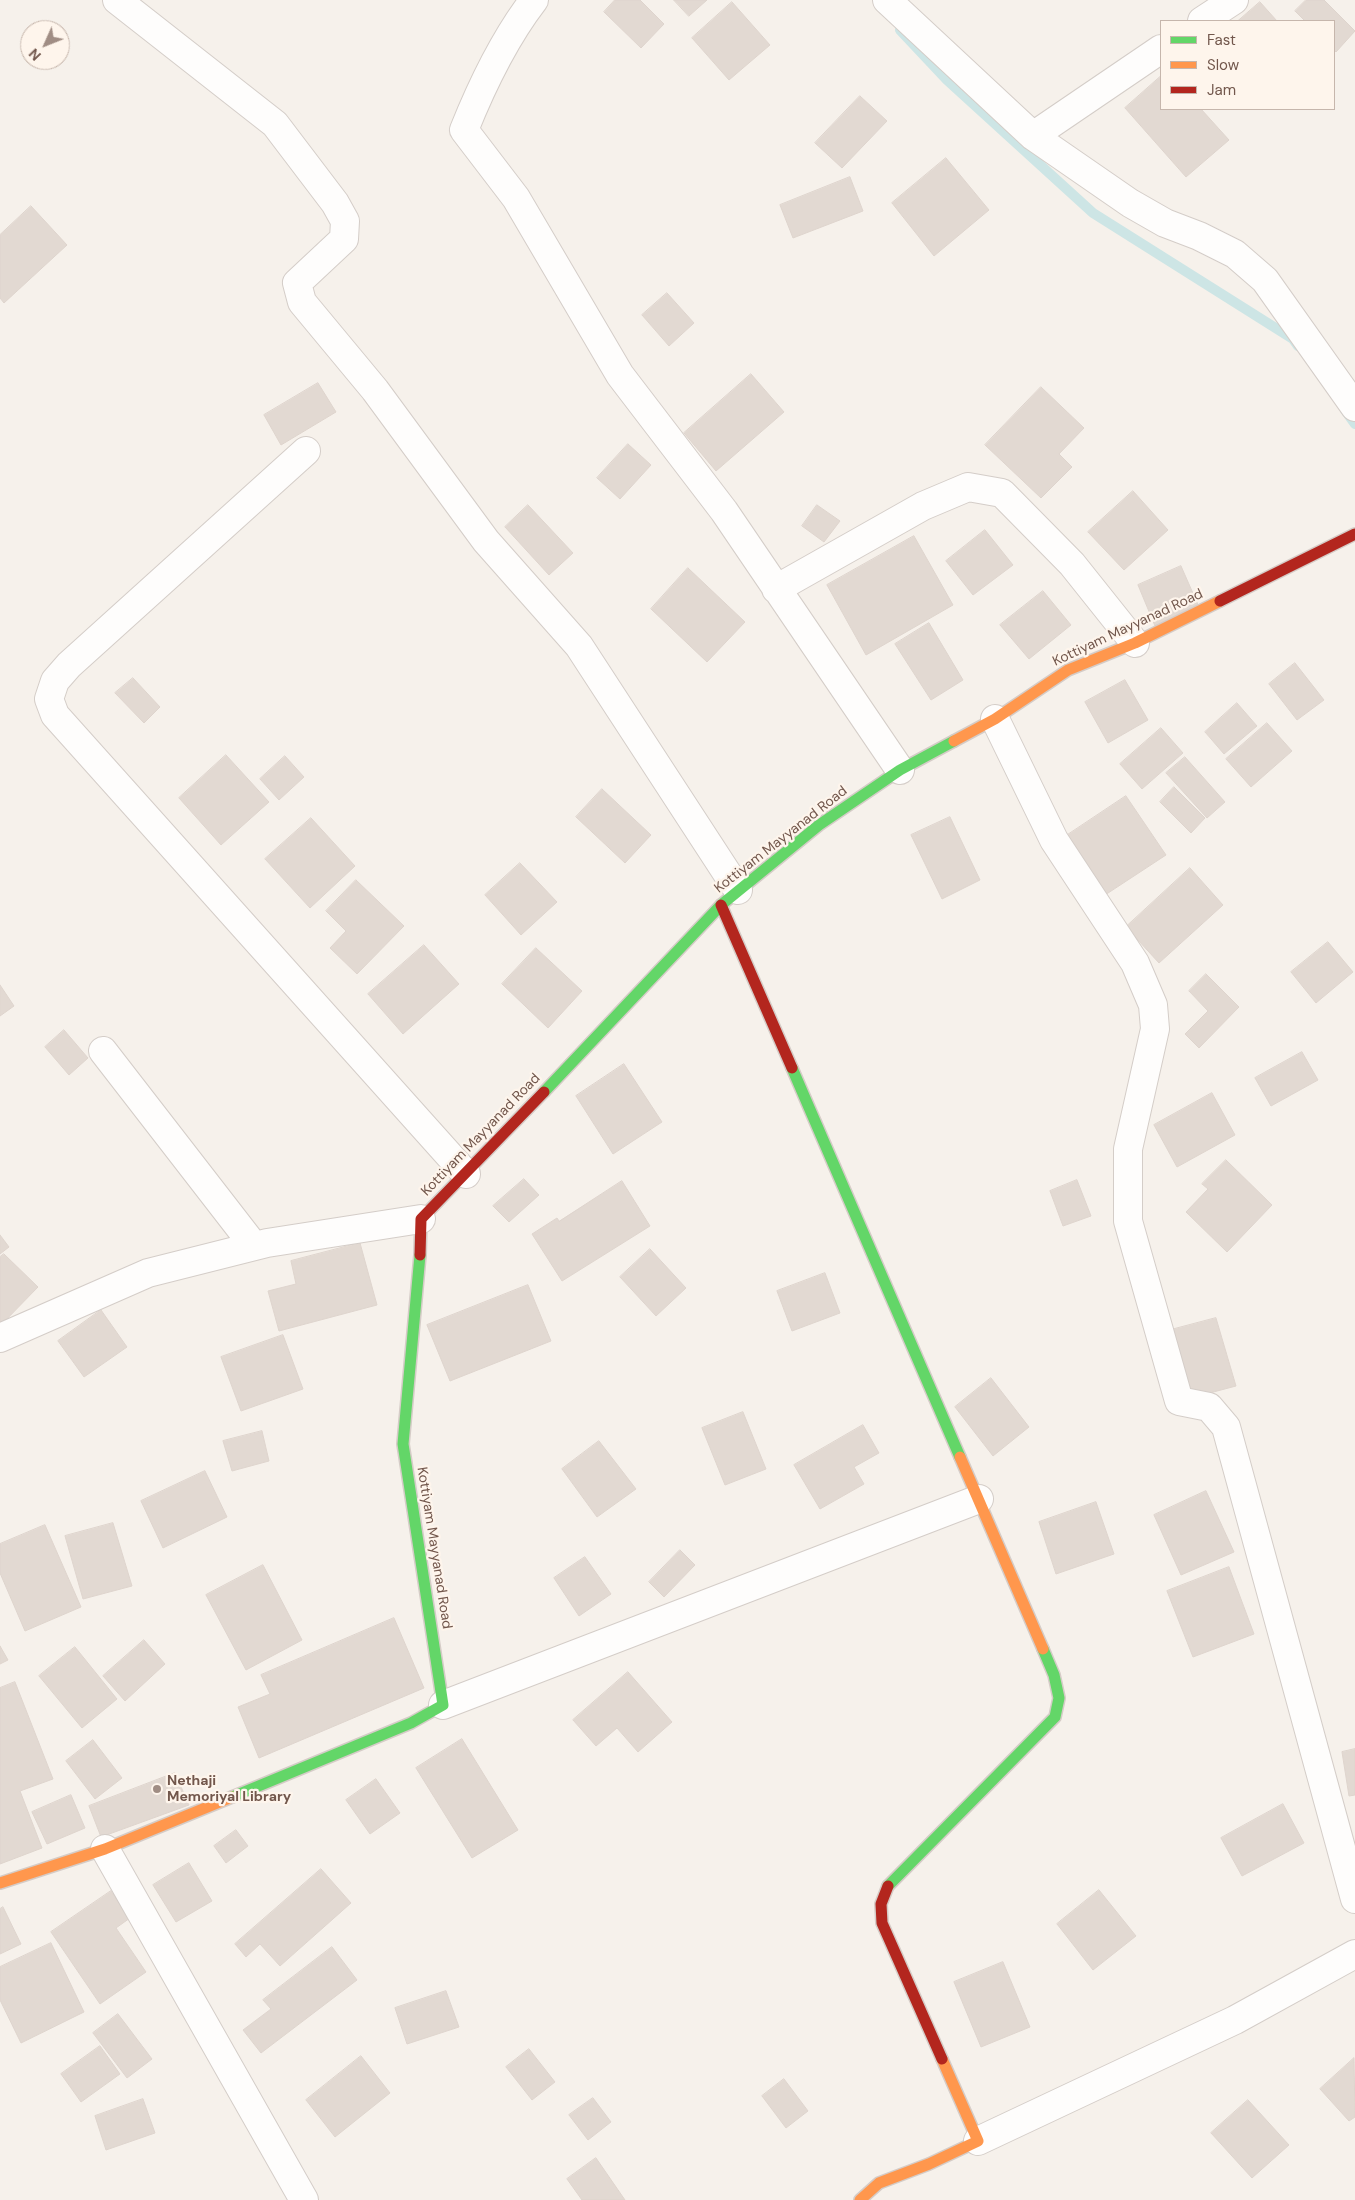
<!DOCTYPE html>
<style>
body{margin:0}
#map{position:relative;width:1355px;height:2200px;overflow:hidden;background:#f6f1eb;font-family:"DM Sans",sans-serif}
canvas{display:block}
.legend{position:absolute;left:1160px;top:20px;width:175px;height:90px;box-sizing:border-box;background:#fef5ec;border:1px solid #c6b6ac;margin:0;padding:6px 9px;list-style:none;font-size:15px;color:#72574c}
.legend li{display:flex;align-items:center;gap:10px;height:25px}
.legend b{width:25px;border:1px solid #c6b6ac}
.north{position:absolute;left:20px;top:20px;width:50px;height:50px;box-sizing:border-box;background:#fef5ec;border:1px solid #c6b6ac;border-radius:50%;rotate:226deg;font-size:14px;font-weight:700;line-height:20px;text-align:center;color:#72574c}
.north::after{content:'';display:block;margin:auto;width:18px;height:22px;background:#a08d84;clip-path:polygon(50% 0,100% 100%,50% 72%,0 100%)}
</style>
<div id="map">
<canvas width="1355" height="2200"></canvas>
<ul class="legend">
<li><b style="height:6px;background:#63d668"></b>Fast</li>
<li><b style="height:6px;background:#ff974d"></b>Slow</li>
<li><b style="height:6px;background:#b3261e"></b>Jam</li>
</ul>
<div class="north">N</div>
</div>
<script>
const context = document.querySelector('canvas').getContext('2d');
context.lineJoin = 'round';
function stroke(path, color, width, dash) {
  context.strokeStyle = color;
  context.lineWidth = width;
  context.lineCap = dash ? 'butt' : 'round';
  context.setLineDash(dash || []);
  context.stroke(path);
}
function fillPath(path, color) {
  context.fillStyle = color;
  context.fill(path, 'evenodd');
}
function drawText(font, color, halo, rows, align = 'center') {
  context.font = font + ' "DM Sans",sans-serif';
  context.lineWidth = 4.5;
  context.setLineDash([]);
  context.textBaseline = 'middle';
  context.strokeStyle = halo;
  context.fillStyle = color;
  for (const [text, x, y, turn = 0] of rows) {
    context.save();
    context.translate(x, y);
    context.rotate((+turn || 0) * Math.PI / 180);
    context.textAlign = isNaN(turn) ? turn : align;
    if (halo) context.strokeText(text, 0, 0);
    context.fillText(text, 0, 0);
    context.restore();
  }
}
stroke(new Path2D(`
 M900 30 947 80 1093 213 1293 339 1298 346
 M1345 410 1355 424`), '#cde5e5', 10);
const building = new Path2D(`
 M615 0H640L664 24 641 48 604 12Z
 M674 0H707L689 16Z
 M1306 0H1324L1355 31 1336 52 1334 50V21H1305L1295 11Z
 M732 2 770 45 729 80 692 38Z
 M1260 2 1277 21H1238Z
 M1161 76V109H1201L1229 140 1186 177 1125 108Z
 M860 96 887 121 842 168 815 143Z
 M946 158 989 210 934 256 892 203Z
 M850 177 863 211 793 238 780 205Z
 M31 206 67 245 4 303 0 298V235Z
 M667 293 694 323 669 346 642 315Z
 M751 374 784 412 716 471 684 433Z
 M318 383 336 412 281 445 264 415Z
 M1041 387 1084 428 1059 454 1072 467 1041 498 985 445Z
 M628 444 651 465 620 499 597 478Z
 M1133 491 1168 530 1124 570 1088 532Z
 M528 505 573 553 549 575 505 527Z
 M817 505 840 521 824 542 802 526Z
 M985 530 1013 565 973 595 946 561Z
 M914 536 953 605 866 655 827 585Z
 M1181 566 1199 607 1155 626 1138 585Z
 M688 568 745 622 707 662 651 609Z
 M1043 591 1071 625 1029 659 1000 625Z
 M929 623 963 680 931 700 895 644Z
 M1295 663 1324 700 1297 720 1269 684Z
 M133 678 160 707 144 723 115 693Z
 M1125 680 1148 720 1108 743 1085 702Z
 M1237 703 1257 726 1224 754 1205 732Z
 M1267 723 1292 751 1251 787 1226 759Z
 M1161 728 1183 753 1142 789 1120 764Z
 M226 755 269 802 221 845 179 798Z
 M285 756 304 777 279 800 260 779Z
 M1185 757 1225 802 1207 818 1166 773Z
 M1174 787 1205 818 1191 833 1160 802Z
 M602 789 651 835 625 863 576 817Z
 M1126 796 1166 855 1102 897 1063 838Z
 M950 817 980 880 942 899 911 835Z
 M311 818 355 866 310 908 265 859Z
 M520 863 557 902 521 935 485 895Z
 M1190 868 1223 905 1159 963 1126 927Z
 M356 880 404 926 357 974 330 948 346 931 326 911Z
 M1328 942 1353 972 1316 1003 1291 972Z
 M424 945 459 984 403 1034 368 994Z
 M536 948 582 991 548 1028 502 984Z
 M1206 974 1239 1007 1199 1048 1185 1034 1208 1011 1189 991Z
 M0 985 14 1006 0 1016Z
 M64 1030 88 1058 69 1075 45 1047Z
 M1302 1052 1318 1080 1271 1106 1255 1078Z
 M624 1064 662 1122 613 1154 576 1096Z
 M1212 1093 1235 1135 1177 1167 1154 1125Z
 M1226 1160 1272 1205 1227 1252 1186 1212 1208 1189 1202 1184Z
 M524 1179 539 1195 509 1222 493 1206Z
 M1077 1180 1091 1216 1063 1226 1050 1191Z
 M622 1181 650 1226 562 1281 532 1234 557 1218 559 1221Z
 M0 1235 9 1247 0 1254Z
 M360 1243 377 1305 279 1331 268 1291 296 1284 291 1261Z
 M650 1249 686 1288 656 1316 620 1277Z
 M4 1254 38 1287 0 1326V1257Z
 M825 1273 840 1313 792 1331 777 1291Z
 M528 1285 551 1341 450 1381 427 1325Z
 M101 1310 127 1347 84 1377 58 1341Z
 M1216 1318 1236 1386 1187 1399 1167 1331Z
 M283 1335 303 1389 241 1411 221 1357Z
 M991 1378 1029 1427 993 1456 955 1407Z
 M743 1412 766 1469 725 1485 702 1428Z
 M863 1425 879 1453 854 1467 864 1484 820 1509 794 1465Z
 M262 1431 269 1461 232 1471 223 1441Z
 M599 1441 636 1489 597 1517 562 1469Z
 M205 1471 227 1517 163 1548 141 1501Z
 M1206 1491 1234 1552 1181 1575 1154 1515Z
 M1096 1502 1114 1554 1056 1574 1039 1522Z
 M113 1523 132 1586 83 1599 65 1536Z
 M45 1525 81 1607 25 1631 0 1573V1544Z
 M680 1550 695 1565 664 1597 649 1582Z
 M585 1557 611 1594 579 1616 554 1578Z
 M263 1565 302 1640 246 1670 206 1595Z
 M1229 1567 1254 1634 1193 1657 1167 1591Z
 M394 1618 424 1688 259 1758 238 1707 270 1694 261 1675Z
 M144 1640 165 1664 125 1701 103 1676Z
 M0 1646 8 1660 0 1664Z
 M75 1647 117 1699 82 1728 39 1676Z
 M628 1672 672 1722 638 1752 617 1728 596 1746 573 1720Z
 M15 1682 53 1779 20 1791 42 1848 0 1864V1688Z
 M462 1739 518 1830 472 1858 416 1768Z
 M93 1740 122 1778 95 1799 66 1761Z
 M1355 1749V1795L1349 1796 1342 1752Z
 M175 1773 189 1805 101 1837 89 1806Z
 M376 1779 400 1813 370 1834 346 1800Z
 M71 1795 85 1828 47 1844 32 1812Z
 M1283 1804 1304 1843 1242 1876 1221 1838Z
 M236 1830 248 1846 226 1863 214 1846Z
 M189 1863 212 1901 176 1922 153 1885Z
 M321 1869 351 1903 280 1966 260 1944 246 1957 235 1944Z
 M1099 1890 1136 1936 1093 1970 1057 1924Z
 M111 1891 130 1918 116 1928 146 1972 100 2004 51 1932Z
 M3 1907 21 1944 0 1954V1909Z
 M51 1943 84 2012 21 2043 0 2000V1967Z
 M332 1947 357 1980 261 2053 243 2030 271 2009 263 2000Z
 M1003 1962 1030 2027 981 2047 954 1982Z
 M446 1991 459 2027 407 2044 395 2008Z
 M118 2014 152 2059 127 2078 93 2033Z
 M100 2046 120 2074 81 2102 61 2074Z
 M529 2049 555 2082 532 2100 506 2067Z
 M361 2056 390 2093 335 2137 306 2100Z
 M1354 2058 1355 2117 1349 2121 1320 2089Z
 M784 2079 808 2111 786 2128 762 2096Z
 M593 2098 611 2122 588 2140 569 2115Z
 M143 2099 155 2133 106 2150 95 2116Z
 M1248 2100 1289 2145 1252 2178 1211 2133Z
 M596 2158 625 2200H582L567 2179Z`);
fillPath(building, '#e2d9d2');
stroke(building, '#ded4cd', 1);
const street = new Path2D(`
 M117 0 275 124 335 203 345 221 344 239 297 283 302 302 375 390 486 541 579 646 738 890
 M534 0C504 39 482 85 464 130L516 198 620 375 724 511 900 770
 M887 0 1033 136 1130 203 1165 223 1199 236 1235 254 1265 280 1355 407
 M1202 21 1234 0
 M1033 136 1161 49
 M306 451 69 665 55 681 49 699 55 715 466 1174
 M776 589 923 506 968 487 1002 493 1072 564 1135 643
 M995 719 1054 840 1135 963 1153 1005 1155 1029 1128 1149V1221L1179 1401 1209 1407 1226 1427 1355 1899
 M103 1051 254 1246
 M0 1338 148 1273 267 1243 421 1219
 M443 1705 979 1499
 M105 1849 304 2200
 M978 2141 1235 2020 1355 1954`);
const fast = new Path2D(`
 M792 1068 960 1457
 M544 1092 721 905 819 825 900 770 954 741
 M232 1797 411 1723 443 1705 403 1444 420 1255
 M888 1886 1055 1717 1059 1698 1054 1675 1043 1649`);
const slow = new Path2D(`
 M954 741 995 719 1068 670 1135 643 1220 601
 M960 1457 1043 1649
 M0 1883 105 1849 232 1797
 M860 2200 879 2183 929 2164 978 2141 942 2059`);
const jam = new Path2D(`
 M1220 601 1355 534
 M721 905 792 1068
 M420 1255 421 1219 544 1092
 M888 1886 881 1904 882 1923 942 2059`);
stroke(street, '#d4cdc8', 30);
stroke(fast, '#d5ccc7', 14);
stroke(slow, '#d5ccc7', 14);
stroke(jam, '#d5ccc7', 14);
stroke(street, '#fefdfc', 28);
stroke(fast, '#63d668', 11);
stroke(slow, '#ff974d', 11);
stroke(jam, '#b3261e', 11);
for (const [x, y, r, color] of [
 [157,1789,5,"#a08d84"]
]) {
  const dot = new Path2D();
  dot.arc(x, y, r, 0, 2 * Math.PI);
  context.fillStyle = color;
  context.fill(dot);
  stroke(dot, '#fef5ec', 2);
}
drawText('14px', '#72574c', '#fef5ec', [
 ["Kottiyam Mayyanad Road",1128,628,-25],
 ["Kottiyam Mayyanad Road",781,840,-38],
 ["Kottiyam Mayyanad Road",481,1135,-46],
 ["Kottiyam Mayyanad Road",434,1548,81]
]);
drawText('bold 14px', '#72574c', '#fef5ec', [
 ["Nethaji",167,1781],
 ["Memoriyal Library",167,1797]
], 'left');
</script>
